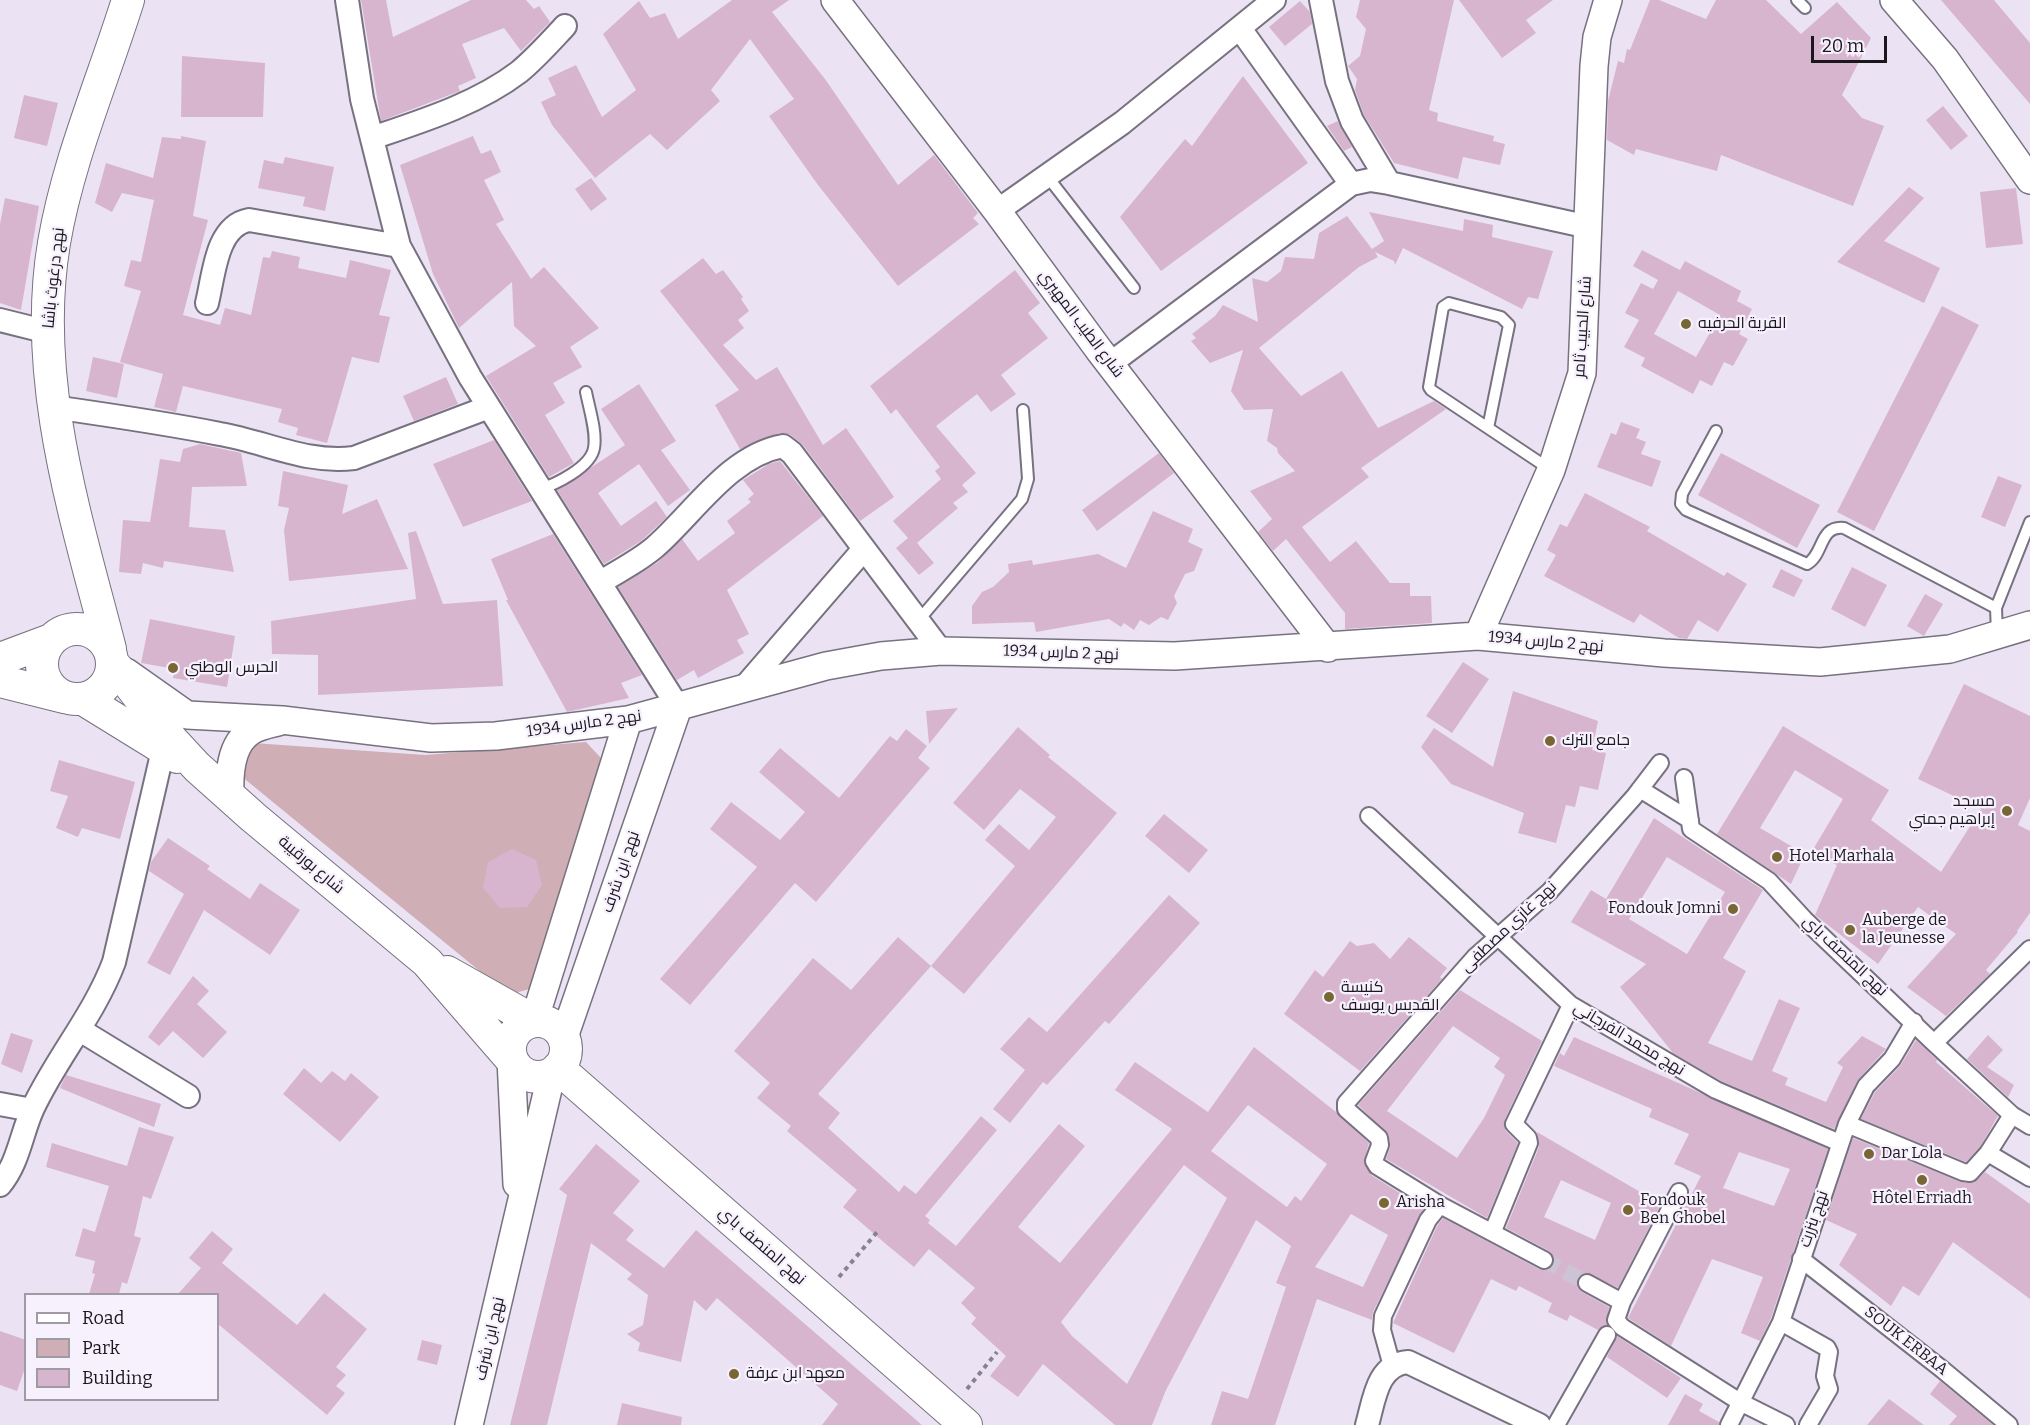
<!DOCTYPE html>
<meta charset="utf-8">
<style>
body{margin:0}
#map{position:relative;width:2030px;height:1425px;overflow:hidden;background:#ebe3f4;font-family:Bitter,serif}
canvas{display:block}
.legend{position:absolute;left:24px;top:1293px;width:195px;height:108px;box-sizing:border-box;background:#f7f1fe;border:2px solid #9f9aa4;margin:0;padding:8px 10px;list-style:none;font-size:18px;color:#1a171d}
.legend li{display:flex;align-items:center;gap:12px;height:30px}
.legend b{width:30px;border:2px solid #9f9aa4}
.scale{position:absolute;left:1811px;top:36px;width:76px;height:27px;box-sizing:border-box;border:3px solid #1a171d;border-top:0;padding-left:8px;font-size:18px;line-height:21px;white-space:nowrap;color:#1a171d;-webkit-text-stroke:4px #f7f1fe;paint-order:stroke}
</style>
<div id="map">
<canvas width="2030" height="1425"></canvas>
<ul class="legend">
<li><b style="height:8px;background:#fff"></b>Road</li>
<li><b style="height:16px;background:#cfaeb5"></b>Park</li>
<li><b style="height:16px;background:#d8b5cf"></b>Building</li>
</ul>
<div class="scale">20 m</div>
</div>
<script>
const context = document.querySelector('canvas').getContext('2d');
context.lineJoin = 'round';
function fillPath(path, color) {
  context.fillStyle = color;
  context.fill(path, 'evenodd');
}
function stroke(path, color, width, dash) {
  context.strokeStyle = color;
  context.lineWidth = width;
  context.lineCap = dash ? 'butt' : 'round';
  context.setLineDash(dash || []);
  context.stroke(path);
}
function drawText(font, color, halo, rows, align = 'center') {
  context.font = font + ' Bitter,Cairo,serif';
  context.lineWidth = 4.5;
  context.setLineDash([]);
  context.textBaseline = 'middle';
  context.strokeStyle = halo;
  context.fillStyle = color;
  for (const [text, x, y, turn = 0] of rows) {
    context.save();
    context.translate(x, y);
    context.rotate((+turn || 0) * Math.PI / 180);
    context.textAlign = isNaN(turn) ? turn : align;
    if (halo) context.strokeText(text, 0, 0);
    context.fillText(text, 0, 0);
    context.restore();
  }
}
fillPath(new Path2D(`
 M586 742 601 758 529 989 509 995 241 776 253 743 425 755Z`), '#cfaeb5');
fillPath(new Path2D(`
 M361 0H386L393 37 471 0H526L534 9 539 6 550 22 521 51 504 28 462 44 476 78 458 86 460 91 381 121Z
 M732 0H789L772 12 825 79 898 185 934 155 978 213 973 218 979 224 898 286 818 185 769 116 794 99 750 39 711 90 720 101 667 150 650 134 595 178 552 125 541 102 556 95 548 78 576 65 602 117 636 90 603 34 639 1 650 18 665 13 678 39Z
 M1360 0H1454L1429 110 1438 113 1437 121 1494 136 1493 141 1505 144 1500 165 1463 157 1458 179 1394 163 1364 115 1355 90 1357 79 1348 66 1360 56 1366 29 1356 17Z
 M1459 0H1553L1526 20 1536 33 1502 58Z
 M1650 0H1659L1706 19 1716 0H1766L1801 34 1837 2 1871 38 1842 95 1862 118 1884 126 1853 206 1721 155 1717 171 1636 149 1634 155 1607 140 1608 101 1618 61 1624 63 1627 49 1630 50Z
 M1941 0H1994L2030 43V104Z
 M1300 1 1310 12 1312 24 1285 46 1269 27Z
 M182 56 265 63 263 117H181Z
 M1243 76 1308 163 1161 271 1120 217 1185 139 1192 146Z
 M24 95 58 103 47 146 14 138Z
 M1943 106 1968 136 1951 150 1926 120Z
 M1338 121 1352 147 1344 151 1327 126Z
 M181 136 206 141 193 216 208 220 183 315 220 325 225 308 251 315 263 257 270 258 272 251 300 257 298 268 346 278 350 260 391 270 379 315 390 317 379 363 352 357 327 443 296 435 298 428 278 422 282 409 183 386 176 412 154 407 163 374 120 362 141 291 124 286 131 260 141 262 154 200 122 193 112 212 95 203 106 163 153 178 162 137 181 139Z
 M473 136 481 154 491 150 501 172 484 180 504 220 496 224 531 279 544 267 599 328 570 347 582 367 553 383 565 403 545 415 574 463 549 477 486 376 536 346 514 326 512 282 459 328 433 274 400 165Z
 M285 157 334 167 325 211 303 206 305 197 258 188 264 160 283 164Z
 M591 178 607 199 591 211 575 189Z
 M1909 187 1924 198 1884 241 1940 268 1924 303 1837 262Z
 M2016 188 2023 244 1986 248 1980 192Z
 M5 198 39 206 21 310 0 303V224Z
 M1369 212 1463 231 1464 219 1493 225 1492 237 1553 251 1538 299 1528 297 1522 309 1403 248 1395 265 1394 261 1375 252 1378 257 1359 267 1259 348 1301 396 1342 371 1378 428 1434 401 1446 409 1361 468 1369 477 1302 527 1330 562 1356 541 1390 583H1410V596H1431L1432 623 1345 629V613L1286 539 1273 551 1258 532 1272 519 1250 491 1295 471 1278 453 1277 448 1267 441 1273 409 1244 410 1231 391 1243 350 1210 363 1191 341 1196 338 1192 334 1215 316 1223 305 1258 322 1252 278 1267 282 1281 271 1285 257 1314 259 1319 233 1347 216 1372 249 1384 241Z
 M1642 250 1680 270 1685 261 1741 291 1737 301 1752 309 1739 334 1748 339 1733 366 1724 362 1712 386 1700 380 1693 394 1641 366 1645 358 1624 347 1639 320 1625 313 1641 283 1653 289 1658 280 1633 266ZM1678 291 1720 315 1696 357 1654 334Z
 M703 258 716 274 723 270 743 297 741 299 749 311 738 320 744 328 723 345 756 380 777 367 823 445 846 428 894 497 860 521 803 445 791 435 779 433 740 449 715 405 739 390 660 291Z
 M1015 270 1040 303 1028 313 1048 338 1001 375 1016 394 991 412 977 394 936 426 976 473 962 485 968 492 953 503 958 508 917 543 934 563 919 575 896 548 908 538 893 521 941 479 935 471 940 467 896 409 891 414 870 386Z
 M1942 306 1979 325 1874 531 1837 512Z
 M93 357 124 364 117 398 86 391Z
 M446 377 458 404 414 421 403 396Z
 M639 384 676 441 661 450 690 490 668 506 639 464 598 493 621 526 656 501 667 517 641 541 604 564 557 490 625 445 601 409Z
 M1621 422 1640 429 1636 438 1646 442 1641 454 1661 461 1652 487 1597 467 1611 433 1616 435Z
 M494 440 532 501 463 527 433 464Z
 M200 444 241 453 247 486 192 487 189 527 225 530 234 572 164 561 163 568 143 563 141 574 119 572 123 520 150 522 160 459 180 462 183 449Z
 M1159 453 1174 473 1097 531 1082 510Z
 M1721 453 1820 505 1797 548 1698 495Z
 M780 461 823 516 727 590 749 634 737 640 744 653 698 678 694 670 677 680 618 587 657 563 682 539 698 561 735 533 727 521 751 502 748 499 754 494 743 480 769 464Z
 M283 471 348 485 342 514 377 499 408 569 289 581 284 530 289 508 278 506Z
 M1998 476 2022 485 2005 527 1981 517Z
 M1585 493 1650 527 1647 531 1724 576 1727 572 1747 584 1718 632 1698 620 1687 639 1679 638 1640 614 1634 623 1544 576 1556 555 1547 550 1560 524 1567 527Z
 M1153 511 1193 529 1188 542 1203 549 1194 571 1185 574 1174 596 1177 603 1168 620 1161 617 1149 625 1140 620 1134 630 1124 623 1121 627 1109 619 1036 632 1034 622 972 624V606L982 592 993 587 1009 572 1008 564 1032 560 1033 565 1098 554 1126 568Z
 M416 531 443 604 497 600 503 686 318 695V655L272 654 271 621 416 599 408 533Z
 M553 534 642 675 621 683 629 698 567 712 506 600H508L491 559Z
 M1852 567 1887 585 1865 627 1831 609Z
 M1781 569 1803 580 1794 597 1772 587Z
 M1925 594 1943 604 1924 636 1907 626Z
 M150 619 235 636 227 687 173 678 175 669 141 663Z
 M1463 662 1489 679 1452 733 1426 716Z
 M1964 684 2030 716V798L2018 825 2030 831V913L2017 931 2018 932 1986 970 1990 974 1946 1016 1907 987 1956 934 1918 907 1878 964 1815 915 1837 865 1811 853 1843 799 1795 770 1760 828 1805 854 1791 884 1717 834 1783 726 1889 790 1871 820 1941 872 1981 809 1918 779Z
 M1513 691 1598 721 1592 750 1606 753 1598 790 1580 786 1575 807 1566 805 1556 843 1518 833 1524 813 1451 784 1421 747 1434 728 1493 767Z
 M958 708 929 744 926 711Z
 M1018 727 1050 755 1048 757 1117 813 964 994 931 966 1015 866 985 840 999 824 1029 850 1056 817 1020 789 984 830 953 803Z
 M906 729 927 746 918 758 930 768 816 902 795 883 690 1005 660 979 757 867 710 829 731 802 780 840 805 812 759 772 780 748 839 798 890 736 897 741Z
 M59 760 135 782 120 839 82 828 78 837 56 828 68 796 50 791Z
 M1164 814 1208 850 1189 873 1145 836Z
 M1654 818 1763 890 1723 958 1746 971 1708 1043 1752 1061 1779 999 1800 1008 1772 1071 1788 1078 1785 1085 1826 1102 1843 1067 1837 1063 1862 1036 1886 1049 1857 1081 1834 1129 1721 1081 1673 1053 1620 987 1646 964 1571 922 1591 890 1606 899ZM1667 857 1725 892 1687 954 1629 919Z
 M168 838 210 866 207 869 250 899 260 883 300 910 270 955 204 910 170 975 147 963 184 894 149 871 151 862Z
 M512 849 536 860 542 885 527 907 500 908 483 888 488 862Z
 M1169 895 1200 923 1109 1024 1105 1021 1047 1085 1043 1082 1010 1123 993 1109 1025 1070 1000 1049 1029 1017 1047 1032Z
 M898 937 931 966 818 1094 840 1113 828 1128 899 1192 904 1185 916 1194 981 1116 997 1130 925 1216 930 1220 928 1223 956 1246 1059 1124 1085 1146 1018 1227 1060 1263 1172 1129 1115 1090 1135 1062 1208 1112 1254 1047 1336 1112 1369 1143 1364 1161 1371 1175 1424 1208 1373 1312 1372 1320 1317 1299 1275 1425H1211L1222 1391 1248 1399 1286 1287 1276 1283 1291 1246 1256 1220 1166 1390 1152 1425H1115L1043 1364 1018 1397 990 1376 1006 1356 971 1324 976 1318 961 1303 975 1288 929 1249 914 1267 887 1245 843 1207 857 1190 787 1131 791 1126 757 1098 770 1083 734 1051 813 958 851 990ZM1248 1105 1327 1164 1301 1201 1295 1196 1287 1207 1211 1151ZM1184 1165 1227 1198 1127 1384 1072 1336 1061 1322ZM1351 1214 1388 1235 1363 1287 1315 1267Z
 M1409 937 1447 968 1440 977 1442 979 1360 1071 1284 1014 1315 970 1323 977 1350 941 1357 946 1374 943 1390 959Z
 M193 976 209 991 197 1004 227 1032 203 1058 173 1031 159 1046 148 1037Z
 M1460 990 1542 1041 1505 1119 1506 1131 1518 1143 1487 1218 1386 1159 1390 1148 1389 1136 1358 1105ZM1453 1026 1500 1058 1494 1067 1505 1075 1484 1118 1457 1158 1387 1111Z
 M11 1033 33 1040 22 1073 1 1064Z
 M1988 1035 2003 1050 1987 1067 2014 1085 2008 1097 1967 1059Z
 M1574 1037 1828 1149 1771 1318 1760 1341 1741 1333 1763 1277 1712 1259 1671 1346 1628 1318 1701 1176 1674 1164 1689 1134 1649 1117 1652 1109 1554 1066 1560 1053 1564 1056ZM1739 1152 1790 1169 1774 1206 1723 1188Z
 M1916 1040 1937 1060 1936 1062 1998 1116 1980 1147 1966 1162 1861 1119 1875 1092 1900 1066Z
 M304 1068 321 1083 332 1071 345 1081 351 1073 379 1097 340 1142 283 1094Z
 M66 1075 161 1104 154 1127 60 1088Z
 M139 1127 174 1137 151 1199 143 1196 134 1236 141 1238 127 1284 122 1282 119 1294H89L95 1274 92 1273 95 1261 75 1256 83 1228 95 1232 109 1186 46 1167 52 1143 127 1166Z
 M1537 1132 1661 1204 1618 1288 1587 1273 1578 1279 1577 1284 1582 1292 1609 1307 1607 1325 1598 1330 1570 1315 1567 1321 1548 1312 1552 1303 1519 1286 1516 1291 1491 1279 1454 1353 1393 1323 1437 1226 1443 1218 1539 1269 1545 1270 1553 1265 1554 1259 1549 1251 1506 1228 1539 1147ZM1561 1180 1611 1203 1595 1240 1544 1217Z
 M1853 1138 1961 1182 1974 1183 1985 1172 2030 1204V1299L1953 1242 1919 1296 1903 1286 1891 1306 1839 1265 1857 1234 1826 1220Z
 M596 1144 640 1181 613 1213 634 1230 626 1240 664 1268 696 1230 922 1425H822L838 1404 717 1298 706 1311 694 1300 681 1362 638 1351 640 1343 627 1334 643 1325 648 1295 627 1279 632 1274 591 1243 547 1425H510L567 1195 559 1189Z
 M212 1231 233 1249 222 1263 297 1325 324 1293 367 1329 336 1367 346 1375 336 1386 345 1393 327 1415 218 1324V1294H178L201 1268 189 1258Z
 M0 1331 26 1340V1365L17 1391 0 1385Z
 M1617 1336 1681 1378 1667 1398 1607 1357Z
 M422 1340 442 1345 437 1365 417 1360Z
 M1940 1381 1993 1425H1949L1957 1416 1930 1394Z
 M1685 1394 1703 1404 1699 1411 1719 1422V1425H1668Z
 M1889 1399 1924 1425H1867Z
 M622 1403 682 1417 681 1425H617Z`), '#d8b5cf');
stroke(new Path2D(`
 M1544 1260 1587 1283`), '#ccc4d4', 16, [16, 8]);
const service = new Path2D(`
 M1797 0 1805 8
 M1047 176 1134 288
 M1488 428 1509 325 1501 317 1449 303 1443 307 1429 387 1431 390 1551 470
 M1716 431 1682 494 1681 504 1686 510 1807 564C1824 555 1819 525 1844 528L1996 608 1997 633
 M539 489C555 485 591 467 594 448 597 432 589 408 586 392
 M1996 608 2030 522
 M918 621 1022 499 1028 479 1023 410`);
const pedestrian = new Path2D(`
 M1684 778 1691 829 1769 881 1805 920 1934 1043 2012 1115 2030 1126
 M1640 789 1690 820
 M1369 816 1571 1005 1716 1090 1840 1143
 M1934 1043 2030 949
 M1847 1124 1963 1172 1970 1173 1988 1153 2012 1115
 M1988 1153 2030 1178
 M1493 1231 1529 1143 1528 1138 1514 1124 1571 1005
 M1801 1259 1943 1370 2009 1425
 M1544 1260 1440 1205 1377 1166 1374 1161 1380 1145 1379 1138 1346 1109V1103L1475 957 1550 891 1634 797 1660 763
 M1587 1283 1622 1302 1616 1320 1622 1327 1740 1402 1786 1425
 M1622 1302 1679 1192
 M1781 1322 1827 1348 1829 1352 1825 1376 1829 1389 1808 1425
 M1392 1366 1382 1330 1383 1316 1428 1220 1440 1205
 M1556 1425 1607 1335
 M1729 1425 1781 1322 1847 1124 1866 1086 1892 1059 1914 1022`);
const minor = new Path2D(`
 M347 0 362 99 399 246 470 377 678 707
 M1321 0 1337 81 1352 121 1389 183
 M1241 30 1351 184
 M372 138C422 121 477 104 519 72 536 58 550 42 565 26
 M997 211 1122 123 1274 0
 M207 303C214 275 216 226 249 220L399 246
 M0 320 48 332
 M1111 363 1351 184 1370 180 1389 183 1589 227
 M53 407C109 415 165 423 220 434 266 442 307 464 354 458L489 407
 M601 582C618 571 639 561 655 547 694 513 729 456 783 446L792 453 941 651
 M742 690 864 549
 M80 1030 188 1096
 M0 1104 32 1110
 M0 1185C19 1162 21 1134 33 1108 57 1057 94 1015 114 962L163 750 172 740
 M1367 1425C1374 1401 1377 1364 1408 1362L1539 1425`);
const tertiary = new Path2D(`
 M835 0 997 211 1099 350 1328 648
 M1894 0 1945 59 2030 180
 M1478 636 1551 470 1582 373 1594 66 1597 37 1608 0
 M126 672 187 715 282 720 431 738 496 736 628 720 826 666 881 656 941 651 1175 656 1478 636 1664 653 1820 662 1950 649 2030 625
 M230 797C229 775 230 744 251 731 259 726 270 724 278 722
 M534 1021 628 720
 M564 1037 678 707
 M511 1059 517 1184
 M469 1425 552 1072`);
const secondary = new Path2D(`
 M42 664a35 35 0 1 1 70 0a35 35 0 1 1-70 0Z
 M110 649C76 517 31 380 54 243 68 160 103 80 128 0
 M0 659 51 640
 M113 663 172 740 197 767 253 817 427 962 511 1059
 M0 681 64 697
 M83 699 177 757
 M447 972 534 1021
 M510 1049a28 28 0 1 1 56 0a28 28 0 1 1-56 0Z
 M558 1068 966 1425`);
stroke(service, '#787180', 14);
stroke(pedestrian, '#787180', 20);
stroke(minor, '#787180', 26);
stroke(tertiary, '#787180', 30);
stroke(secondary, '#787180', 34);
stroke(new Path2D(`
 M839 1277 878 1231
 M967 1389 997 1352`), '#88828e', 4, [4.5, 4.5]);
stroke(service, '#fff', 10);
stroke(pedestrian, '#fff', 16);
stroke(minor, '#fff', 22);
stroke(tertiary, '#fff', 27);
stroke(secondary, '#fff', 32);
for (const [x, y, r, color] of [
 [1686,324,6,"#796635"],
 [173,668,6,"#796635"],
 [1550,741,6,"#796635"],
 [2007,811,6,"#796635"],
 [1777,857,6,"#796635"],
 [1733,909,6,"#796635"],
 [1850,930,6,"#796635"],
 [1329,997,6,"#796635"],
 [1869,1154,6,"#796635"],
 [1922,1180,6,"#796635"],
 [1384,1203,6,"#796635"],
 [1628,1210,6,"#796635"],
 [734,1374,6,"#796635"]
]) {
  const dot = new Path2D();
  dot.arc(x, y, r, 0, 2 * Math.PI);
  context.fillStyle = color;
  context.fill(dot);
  stroke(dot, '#f7f1fe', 2);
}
drawText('16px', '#1a171d', '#f7f1fe', [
 ["نهج درغوث باشا",54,278,-84],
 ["شارع الطيب المهيري",1081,324,53],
 ["شارع الحبيب ثامر",1583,327,-86],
 ["نهج 2 مارس 1934",1546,642,5],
 ["نهج 2 مارس 1934",1061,653,2],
 ["نهج 2 مارس 1934",584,724,-8],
 ["شارع بورقيبة",311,865,40],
 ["نهج ابن شرف",621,872,-71],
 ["نهج غازي مصطفى",1509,927,-43],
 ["نهج المنصف باي",1845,956,43],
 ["نهج محمد الفرجاني",1629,1039,31],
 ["نهج بنزرت",1814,1219,-71],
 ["نهج المنصف باي",762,1246,41],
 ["نهج ابن شرف",490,1339,-77],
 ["SOUK ERBAA",1906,1341,38]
]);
drawText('16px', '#1a171d', '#f7f1fe', [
 ["القرية الحرفيه",1698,324],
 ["الحرس الوطني",185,668],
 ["جامع الترك",1562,741],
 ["مسجد",1995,802,"right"],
 ["إبراهيم جمني",1995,820,"right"],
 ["Hotel Marhala",1789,857],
 ["Fondouk Jomni",1721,909,"right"],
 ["Auberge de",1862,921],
 ["la Jeunesse",1862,939],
 ["كنيسة",1341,988],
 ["القديس يوسف",1341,1006],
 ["Dar Lola",1881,1154],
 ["Hôtel Erriadh",1922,1199,"center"],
 ["Fondouk",1640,1201],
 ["Ben Ghobel",1640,1219],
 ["Arisha",1396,1203],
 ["معهد ابن عرفة",746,1374]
], 'left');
</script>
